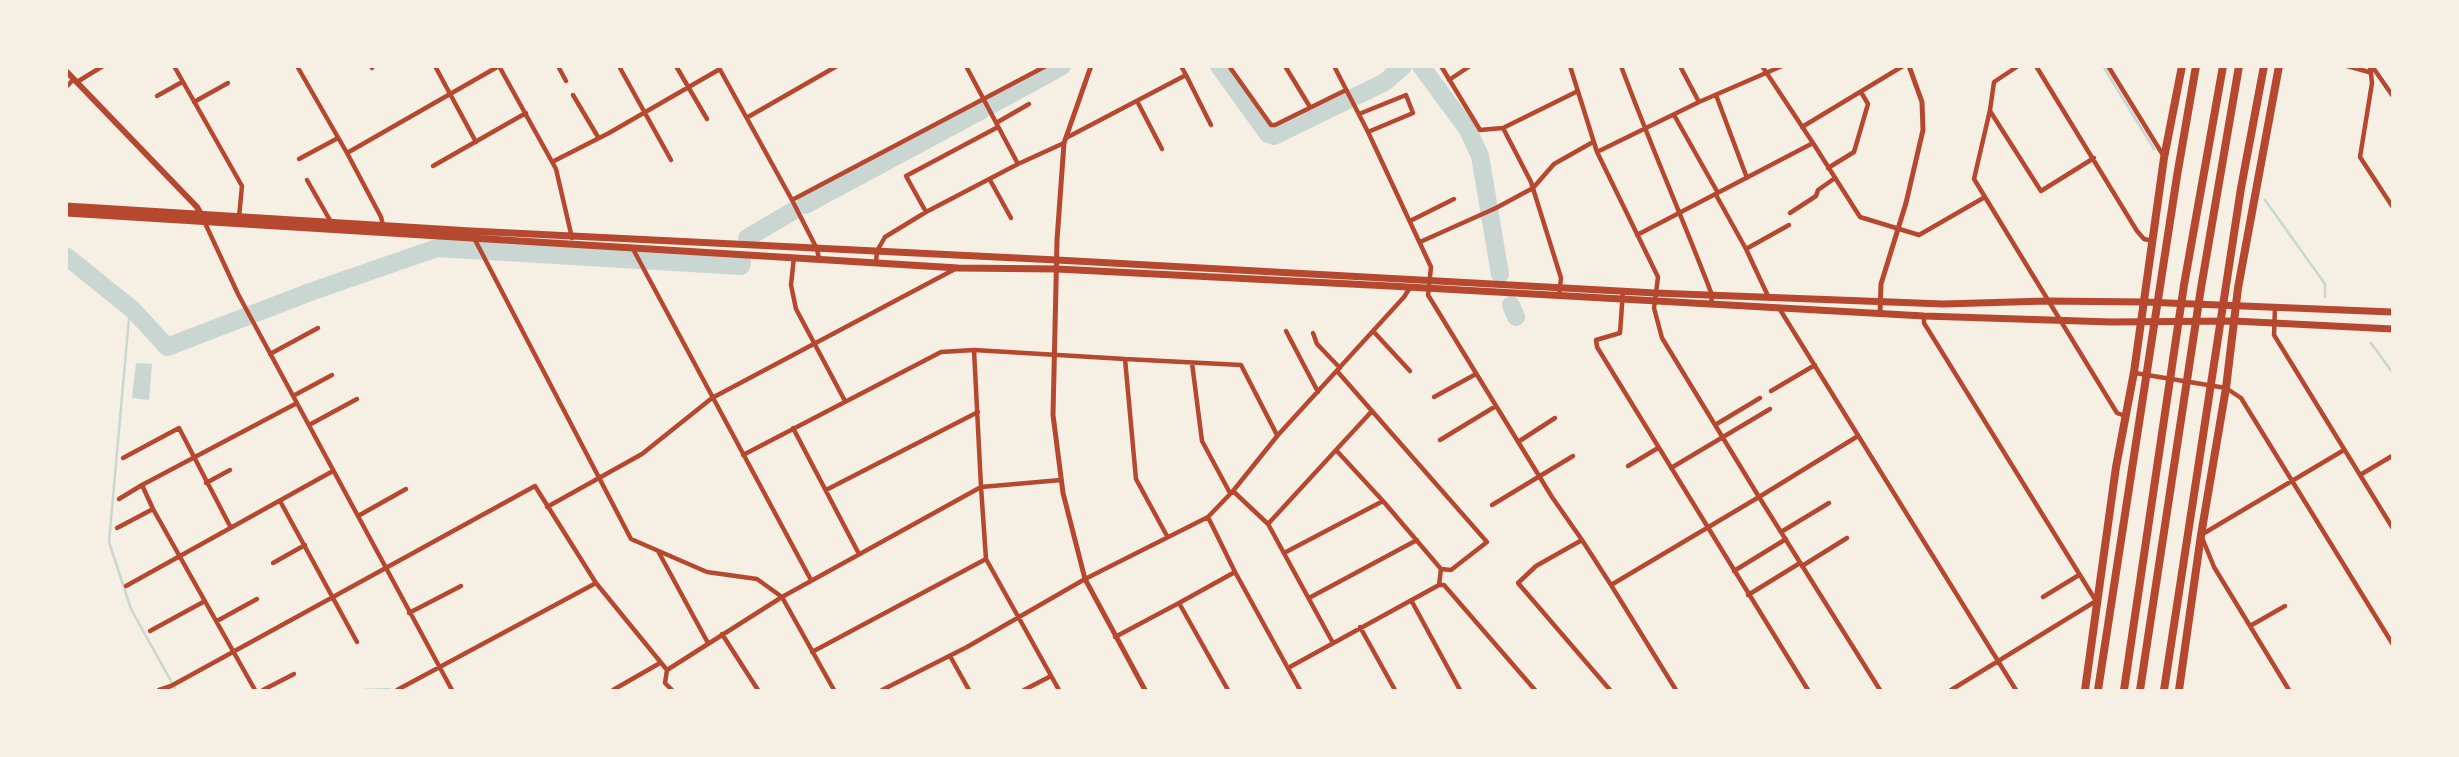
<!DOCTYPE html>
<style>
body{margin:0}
#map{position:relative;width:2459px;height:757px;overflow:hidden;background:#f6efe4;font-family:Ubuntu,sans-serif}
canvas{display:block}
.frame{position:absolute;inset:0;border:68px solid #f6efe4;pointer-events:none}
</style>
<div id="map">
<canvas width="2459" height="757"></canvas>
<div class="frame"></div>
</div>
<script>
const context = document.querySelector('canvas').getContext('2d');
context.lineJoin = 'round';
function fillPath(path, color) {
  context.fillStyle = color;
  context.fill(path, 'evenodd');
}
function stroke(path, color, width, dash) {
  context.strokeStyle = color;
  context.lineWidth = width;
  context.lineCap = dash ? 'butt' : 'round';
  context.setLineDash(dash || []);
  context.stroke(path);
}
fillPath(new Path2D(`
 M136 363 152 364 149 400 132 398Z`), '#c9d6d2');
stroke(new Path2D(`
 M2103 66 2154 149
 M2265 200 2325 284V297
 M133 310 129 318 109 542 131 609 176 690
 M2371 343 2392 372
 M364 690 390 689`), '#c9d6d2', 2.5);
stroke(new Path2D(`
 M1219 66 1268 134 1274 136 1385 82 1403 66
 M1421 66 1468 130 1480 156 1500 274
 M991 105 1062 66
 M805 205 982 110
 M747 238 793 211
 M66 256 133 310 167 347 313 291 437 248 741 266 742 262
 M1511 305 1516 317`), '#c9d6d2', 18);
stroke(new Path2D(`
 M174 66 242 186 239 217
 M297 66 347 153
 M371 66 372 68
 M435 66 476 142
 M499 66 556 169 572 238
 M558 66 566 81
 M676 66 707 119
 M718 66 792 200 817 249 819 259
 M966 66 1018 164 1064 143
 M1229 66 1271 125H1275L1346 90
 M1285 66 1310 107
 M1334 66 1368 132 1431 267 1428 295 1552 497 1582 540 1536 566 1518 583 1610 690
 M1441 66 1480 130 1503 128 1531 182 1561 278 1559 296
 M1570 66 1597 152
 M1621 66C1650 144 1683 219 1712 295L1711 304
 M1762 66 1813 143
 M2018 66 1994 82 1990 110 1974 179 2117 413 2125 416
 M2036 66 2137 231 2144 239 2153 241
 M2108 66 2163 155
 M2347 66 2369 72
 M2370 66 2372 83 2360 157 2392 206
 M2372 66 2392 95
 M620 68 671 160
 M1186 75 1211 125
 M1449 80 1470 66
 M77 82 103 66
 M66 87 74 79
 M573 95 598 137
 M1716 95 1747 178
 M157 96 182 82
 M1137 101 1162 149
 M194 102 228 83
 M1699 102 1782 66
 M1990 111 2041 191 2094 158
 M1359 114 1406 95 1413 113 1368 132
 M1674 115 1718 193
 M748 117 837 66
 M996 123 1029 104
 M1802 127 1903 66
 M1503 128 1578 91
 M1066 138 1186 75 1181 66
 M299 159 338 138
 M552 162 609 133 720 69
 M433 166 526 113
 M1828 168 1854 152 1868 104 1861 92
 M307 180 331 222
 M990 180 1011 218
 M1716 195 1746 249 1768 296
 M792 200 1046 66
 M926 212 906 176 998 127
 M1790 213 1816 196 1818 190 1835 178
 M1410 221 1454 199
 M205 223 238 294 452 690
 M383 225 381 217 347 153 499 66
 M1637 235 1813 143 1860 217 1919 235 1985 197
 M474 238 631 539 707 572 757 579 782 597 667 670
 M1420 242 1496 208 1533 188 1554 164 1593 142
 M633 249 811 580
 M1746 249 1789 225
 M794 257 791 285 796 309 845 401
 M876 262 877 251 885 237 926 212 1018 164
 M1623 291 1620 333 1596 340 1597 347 1808 690
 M2275 307 2274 335 2392 527
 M1779 308 2016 690
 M1924 316V323L2096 601 1951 690
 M1286 331 1318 392
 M1373 331 1410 371
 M1313 333 1317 344 1340 368
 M270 354 318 328
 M1125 359 1241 365 1277 435
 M1192 363 1202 441 1230 493
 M1337 371 1372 411 1336 450 1383 501 1441 569 1439 585H1444L1535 690
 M2135 373 2226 388 2241 398 2392 643
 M1771 391 1815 365
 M293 396 332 375
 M1434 397 1476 374
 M1372 411 1487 542 1451 570 1441 569
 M309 425 357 399
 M1715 425 1760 398
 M793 428 859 554
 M1858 436 1759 497 1880 690
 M1440 440 1496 406
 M1518 442 1555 418
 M743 455 941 352 974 350
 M123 458 179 428 231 528
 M1628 466 1658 448
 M1671 468 1770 409
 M2360 475 2392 456
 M206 483 230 470
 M826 490 978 412
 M1233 491 1268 524 1333 643
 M119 499 142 485
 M280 501 357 642
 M1492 505 1573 456
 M547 507 642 454 712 398 957 268
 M358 516 406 489
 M1208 517 1235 572 1300 690
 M1268 524 1336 450
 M117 528 153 509
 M1781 532 1829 503
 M1582 540 1611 585
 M658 551 708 643
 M1284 553 1383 501
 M273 563 305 545
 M1802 566 1847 538
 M1734 571 1786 539
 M126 586 333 471
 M1748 595 1800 563
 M2043 597 2079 575
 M1309 598 1417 540
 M1411 600 1460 690
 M1179 603 1235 572
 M409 613 461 586
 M217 621 257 599
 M2250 626 2285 606
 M1360 627 1395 690
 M150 631 205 601
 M722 634 758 690
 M1115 637 1179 603 1228 690
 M812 652 986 559
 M950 656 969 690
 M1288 668 1439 585
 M159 690 171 686 535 486 596 583 667 670 665 683 672 690
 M255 690 153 509 142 485 297 403
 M263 690 294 674
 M397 690 596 583
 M613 690 660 663
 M834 690 782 597 981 487 974 350 1125 359 1136 479 1167 536
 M882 690 967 647 1085 579 1208 517 1233 491 1278 435 1404 297 1411 286
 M1024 690 1051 676
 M1059 690 986 559 981 487 1061 480
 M1676 690 1611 585 1759 497 1662 338 1654 308 1658 277 1597 152 1699 102 1680 66
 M2289 690 2214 567 2201 535 2344 450`), '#b5482f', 4.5);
stroke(new Path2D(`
 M1091 66 1064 143 1057 240 1053 415 1063 493 1085 579 1145 690
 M1880 313 1881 284 1906 203 1923 130 1922 102 1909 66`), '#b5482f', 5);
stroke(new Path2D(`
 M66 71 197 207 203 218`), '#b5482f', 6);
stroke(new Path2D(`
 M66 206 471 231 1057 260 1655 293 1943 304 2047 301 2144 302 2392 312
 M66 213 958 268 1057 269 1390 286 1924 316 2111 322 2234 321 2392 329`), '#b5482f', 7);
stroke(new Path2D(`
 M2085 690 2116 467 2134 372 2164 158 2182 66
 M2098 690 2177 176 2196 66
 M2164 690 2241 188 2264 66
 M2179 690 2201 535 2226 388 2238 288 2279 66`), '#b5482f', 8);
stroke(new Path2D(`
 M2124 690 2184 285 2223 66
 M2140 690 2201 288 2239 66`), '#b5482f', 8);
</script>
